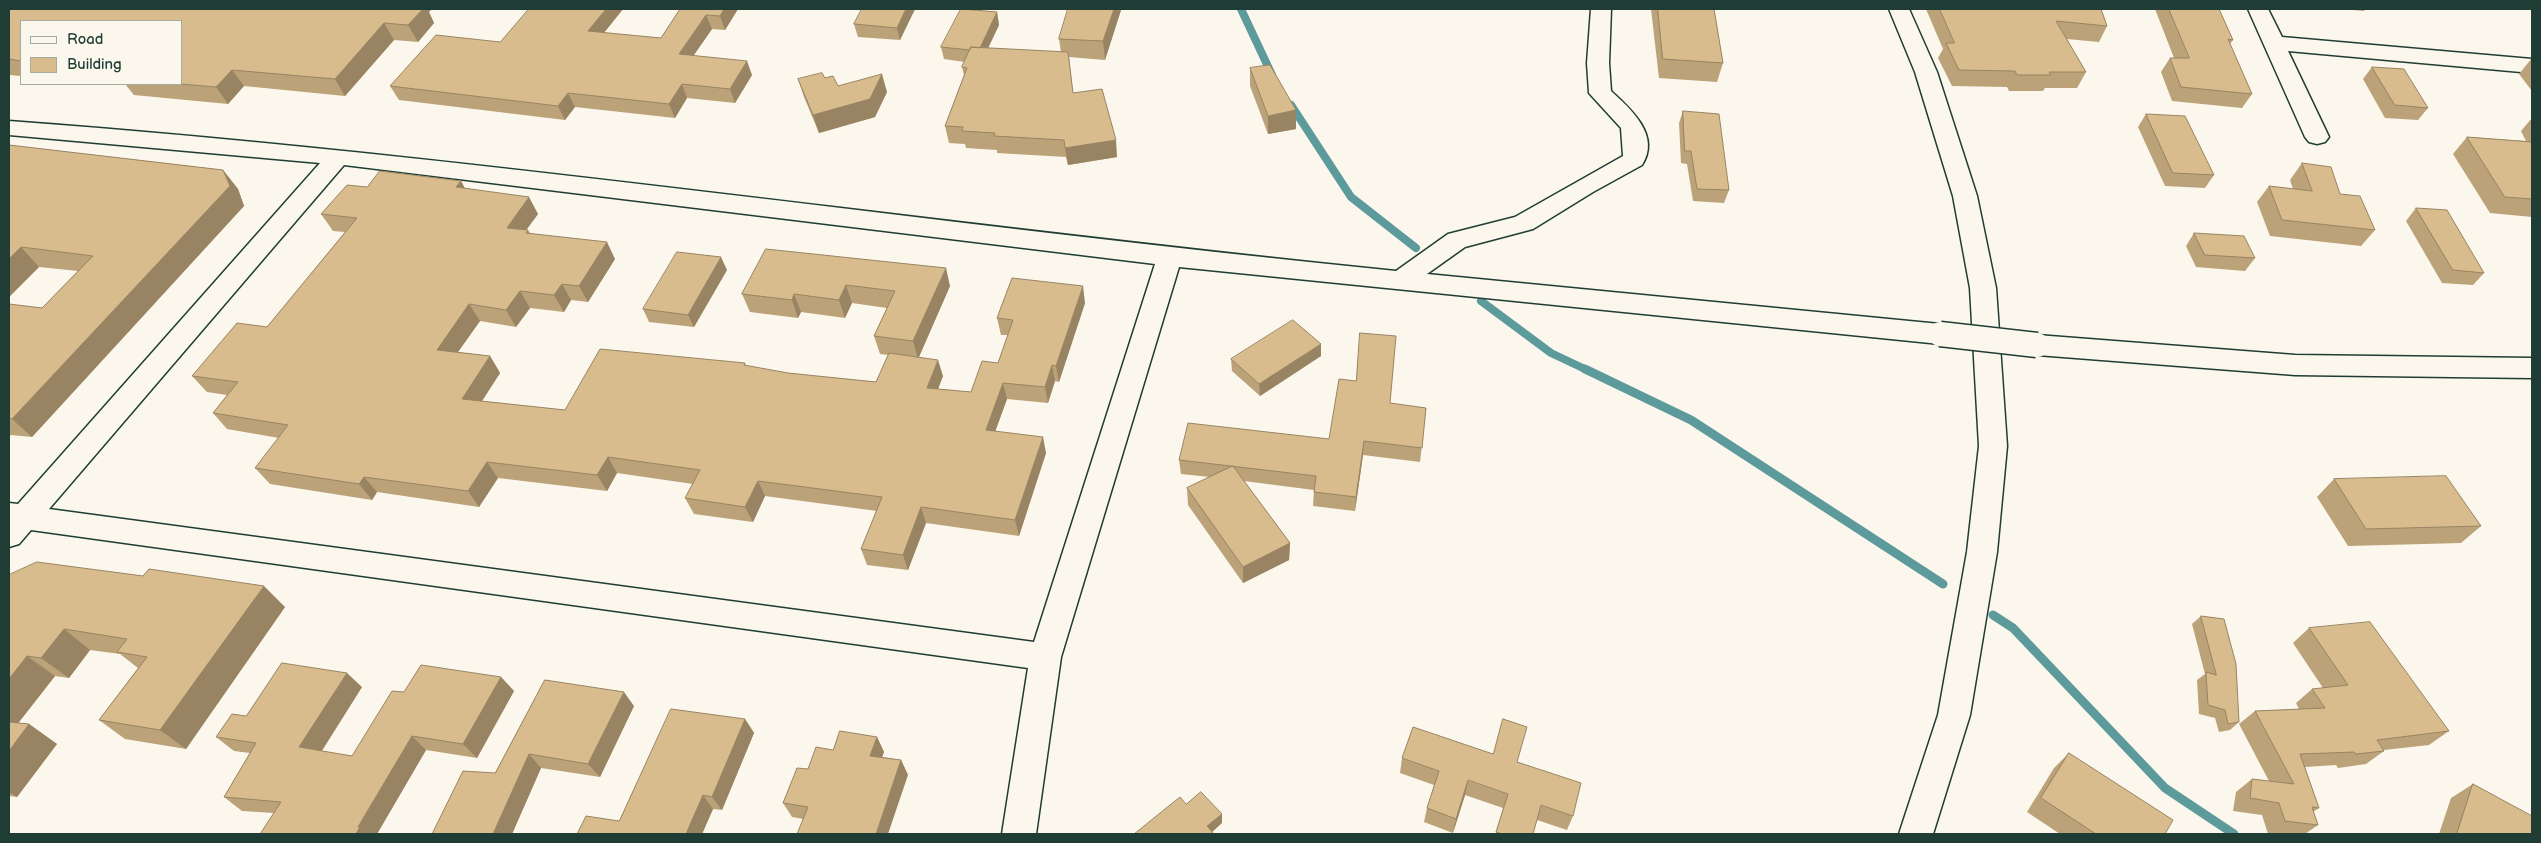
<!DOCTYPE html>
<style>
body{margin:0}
#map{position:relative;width:2541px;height:843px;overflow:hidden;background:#fbf7ec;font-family:"Balsamiq Sans",sans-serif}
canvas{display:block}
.frame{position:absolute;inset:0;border:10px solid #1f3d34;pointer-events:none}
.legend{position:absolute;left:20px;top:20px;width:162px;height:65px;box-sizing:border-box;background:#fbf7ec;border:1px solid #a3ada2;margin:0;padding:6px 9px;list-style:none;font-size:15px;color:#1f3d34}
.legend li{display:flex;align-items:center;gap:10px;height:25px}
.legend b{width:25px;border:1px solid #a3ada2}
</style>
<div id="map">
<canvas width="2541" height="843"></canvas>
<div class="frame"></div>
<ul class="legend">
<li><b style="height:6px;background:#fbf7ec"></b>Road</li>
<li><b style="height:14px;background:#d9bc8d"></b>Building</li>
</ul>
</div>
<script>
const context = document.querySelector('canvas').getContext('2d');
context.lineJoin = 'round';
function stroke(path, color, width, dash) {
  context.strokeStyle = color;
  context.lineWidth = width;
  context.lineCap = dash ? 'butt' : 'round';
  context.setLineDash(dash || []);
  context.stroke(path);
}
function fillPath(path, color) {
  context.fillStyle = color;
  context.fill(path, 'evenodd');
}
stroke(new Path2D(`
 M1241 9 1272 75
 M1291 105 1351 197 1416 248
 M1481 301 1551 353 1587 370`), '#5d9a9c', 8);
stroke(new Path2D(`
 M1585 369 1691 420 1943 584
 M1993 615 2013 628 2165 788 2234 834`), '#5d9a9c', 9);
const minor = new Path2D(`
 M1591 9H1611L1609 63 1611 91C1631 109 1661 136 1642 165L1593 192 1533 229 1465 247 1427 274 1940 324 1949 327 1953 334 1949 341 1940 344 1179 267 1061 657 1036 834H1002L1028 668 31 530 19 544 9 547V503L18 504 320 163 9 135V121C473 155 933 225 1396 271L1448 234 1515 217 1623 156 1621 128 1589 93 1587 63ZM344 165 1155 264 1034 642 49 509Z
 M1889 9H1909L1937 72 1977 196 1996 288 2007 446 1997 552 1970 715 1933 834H1899L1938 715 1967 552 1979 446 1970 288 1953 196 1915 72Z
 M2248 9H2268L2282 37 2532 59V73L2288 51 2329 137 2325 142 2317 144 2309 142 2305 137Z
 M2037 335 2295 355 2532 358V378L2295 375 2037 355 2028 352 2024 345 2028 338Z`);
stroke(minor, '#1f3d34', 3);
fillPath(minor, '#fbf7ec');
const minorBridge = new Path2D(`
 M1940 334 2037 345`);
stroke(minorBridge, '#1f3d34', 27, []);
stroke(minorBridge, '#fbf7ec', 24);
fillPath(new Path2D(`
 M9 9 429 12 434 23 418 42 394 40 345 96 244 86 228 104 134 95 125 84H181V21H21V76L9 75Z
 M623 9 604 33 661 38 680 9H738L725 30 712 29 693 56 752 75 735 103 687 98 675 118 575 107 565 120 399 100 390 86 500 42Z
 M915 9 900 40 858 37 854 24Z
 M1651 9H1714L1723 63 1717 82 1659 78Z
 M1926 9H2101L2107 26 2099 42 2067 39 2086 72 2077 88H2045L2043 91H2009L2007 87 1952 86 1938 58 1943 49Z
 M2155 9H2219L2233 40 2230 44 2252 94 2242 108 2172 101 2161 72 2170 58H2174Z
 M2340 9H2366L2364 11Z
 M1121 10 1105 60 1069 57 1073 93 1117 157 1068 165 1066 157 997 153V150L966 148 965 144 949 143 945 126 964 75 962 67 965 62 944 59 941 47 997 12 999 25 988 48 1061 52 1059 39Z
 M2532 58V91L2519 74Z
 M2372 67 2428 108 2418 120 2385 118 2363 79Z
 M1250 68 1296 129 1268 134 1250 86Z
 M825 78 838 86 887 92 875 117 819 133 804 97 798 79Z
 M1683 111 1729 190 1724 203 1693 201 1687 164 1681 163 1679 123Z
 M2146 114 2214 175 2205 188 2165 186 2138 127Z
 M2532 118V217L2490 213 2453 154 2467 137 2526 141 2521 131Z
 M9 145 223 170 238 189 244 206 32 437 11 435 9 437V304L42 308 78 271 39 267 9 297Z
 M2302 163 2340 194 2375 230 2361 246 2270 236 2257 202 2269 186 2293 189 2290 180Z
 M461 181 465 189 538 214 526 230H528L530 233 615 259 588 302 571 300 564 312 530 308 516 327 480 321 458 352 490 356 500 373 482 401 565 410 745 363 746 366 788 373 876 382 888 355 880 354 874 336 887 308 852 303 845 318 801 312 798 318 750 312 742 294 766 249 950 286 919 357 943 376 938 389 971 392 998 363 1008 335H1001L997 318 1085 303 1059 382 1055 381 1048 403 1007 399 995 431 1046 453 1019 536 926 523 908 570 867 565 861 549 877 511 765 496 753 522 694 514 685 498 693 484 617 473 607 491 498 478 479 507 377 492 372 500 270 484 255 468 279 438 227 429 213 413 227 395 207 392 192 376 267 327 345 232 333 231 321 214 367 187Z
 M2416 208 2484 273 2473 285 2442 283 2406 221Z
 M2194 233 2255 258 2245 271 2196 267 2186 246Z
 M727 270 694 327 649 322 643 309Z
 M1321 356 1260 396 1232 371 1231 359Z
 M1390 403 1426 408 1420 462 1363 455 1355 511 1313 506 1314 490 1244 481 1290 543 1289 560 1243 583 1188 505 1187 488 1210 477 1181 474 1179 460 1329 439Z
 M2334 479 2481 526 2461 543 2348 546 2317 497Z
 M9 575 285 607 186 749 125 739 99 720 138 668 120 654 90 650 69 678 55 676 18 723 29 724 57 744 17 797 9 796Z
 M2201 616 2239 722 2230 730 2219 732 2215 718 2199 714 2197 680 2205 674 2192 624Z
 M2309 628 2449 731 2429 745 2384 750V751L2366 764 2338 768 2336 765 2305 767 2319 808 2313 812 2318 825 2305 834H2268L2262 815 2233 811 2236 792 2252 779 2269 781 2239 724 2255 711 2299 709 2296 703 2312 689 2323 688 2293 643Z
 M501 677 514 691 477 758 426 750 377 834H260L274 813 242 811 224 797 250 753 234 751 216 737 246 716 362 687 322 751 352 756 404 692Z
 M545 680 634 706 600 777 541 768 512 834H432L495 773Z
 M745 719 754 733 722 810 713 809 702 834H577L619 821Z
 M877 737 884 752 882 757 901 760 908 775 803 819 792 817 783 803 833 750Z
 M2069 753 2165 834H2060L2027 812 2054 768Z
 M1402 758 1573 816 1567 830 1537 820 1533 834H1496L1503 808 1465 795 1453 833 1424 822 1427 808 1434 785 1400 773Z
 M2473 784 2532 834H2439L2451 798Z`), '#bba279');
fillPath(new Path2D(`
 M414 9H432L429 12 434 23 418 42 408 25Z
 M606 9H623L594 45 588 31Z
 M724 9H738L725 30 720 16Z
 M906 9H915L900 40 897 28Z
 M1114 9H1121V10L1105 60 1103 41Z
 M997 12 999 25 981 63 978 51Z
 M706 15 712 29 685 68 679 54Z
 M384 23 394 40 345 96 335 79Z
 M747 61 752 75 735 103 730 89Z
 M232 70 244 86 228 104 216 87Z
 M882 74 887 92 875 117 819 133 813 115Z
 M682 84 687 98 675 118 669 104Z
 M568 93 575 107 565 120 558 106Z
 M1296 110V129L1268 134V116Z
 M1116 140 1117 157 1068 165 1065 148Z
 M223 170 238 189 244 206 32 437 12 419Z
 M461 181 470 198 456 187Z
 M529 197 538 214 516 244 507 228Z
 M607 242 615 259 588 302 579 286Z
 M21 247 39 267 9 297V259Z
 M721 257 727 270 694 327 688 315Z
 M946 268 950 286 918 359 913 341Z
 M562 284 571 300 564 312 554 295Z
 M846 285 852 303 845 318 839 300Z
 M1083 286 1085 303 1059 382 1056 366Z
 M520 291 530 308 516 327 506 310Z
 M794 294 801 312 798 318 792 300Z
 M469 304 480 321 448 366 437 350Z
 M1321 344V356L1260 396 1259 384Z
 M490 356 500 373 473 415 462 399Z
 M938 360 943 376 932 404 927 388Z
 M1052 365 1055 381 1048 403 1045 387Z
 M1003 383 1007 399 990 446 986 430Z
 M1043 437 1046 453 1019 536 1015 520Z
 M1364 441 1363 455 1355 511 1356 497Z
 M608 457 617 473 607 491 597 475Z
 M487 462 498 478 479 507 468 491Z
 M364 477 377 492 372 500 359 484Z
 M758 481 765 496 753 522 745 507Z
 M921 507 926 523 908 570 903 555Z
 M1290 543 1289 560 1243 583V567Z
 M264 586 285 607 186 749 160 730Z
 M64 629 90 650 69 678 41 658Z
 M27 656 55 676 9 735V679Z
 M347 673 362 687 315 761 299 747Z
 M501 677 514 691 477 758 463 744Z
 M624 692 634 706 600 777 588 764Z
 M745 719 754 733 722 810 712 797Z
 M29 724 57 744 17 797 9 792V751Z
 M412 736 426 750 377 834H356L358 827Z
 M877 737 884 752 877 770 870 756Z
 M529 754 541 768 512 834H493Z
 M901 760 908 775 888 834H876Z
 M1468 780 1465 795 1453 833 1456 819Z
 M703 795 713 809 702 834H686Z
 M1222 814V823L1210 834 1207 826Z`), '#988463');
const building = new Path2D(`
 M9 9H423L408 25 384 23 335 79 232 70 216 87 181 84V21H21V61L9 59Z
 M529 9H606L588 31 661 38 680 9H724L720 16 706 15 679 54 747 61 730 89 682 84 669 104 568 93 558 106 390 86 436 35 500 42Z
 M862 9H906L897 28 854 24Z
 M961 9 997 12 980 48 971 47 970 50 941 47Z
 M1068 9H1114L1103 41 1059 39Z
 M1658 9H1714L1723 63 1663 59Z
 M1940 9H2101L2107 26 2056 21 2086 72H2049L2051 75H2017L2015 71 1959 70 1946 43H1954Z
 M2169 9H2219L2233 40 2228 39 2252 94 2181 87 2170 58H2189Z
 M971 47 1068 52 1073 93 1102 89 1116 140 1065 148 1064 140 994 136 995 133 962 131 963 127 945 126 967 68 962 67Z
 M1270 65 1296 110 1268 116 1250 68Z
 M2372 67 2404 69 2428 108 2395 105Z
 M822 73 825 78 833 76 838 86 882 74 870 99 813 115 798 79Z
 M1683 111 1719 114 1729 190 1697 189 1691 151H1685Z
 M2146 114 2185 116 2214 175 2173 173Z
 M2467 137 2532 142V199L2505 197Z
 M9 145 223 170 230 186 12 419 9 418V304L42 308 93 256 21 247 9 259Z
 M2302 163 2331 167 2340 194 2360 196 2375 230 2282 220 2269 186 2312 191Z
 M380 171 461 181 456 187 529 197 507 228 528 230 526 233 607 242 579 286 562 284 554 295 520 291 506 310 469 304 437 350 490 356 462 399 565 410 600 349 745 363 744 365 788 373 876 382 889 353 938 360 927 388 971 392 982 361 998 363 1013 320 997 318 1012 278 1083 286 1056 366 1052 365 1045 387 1003 383 986 430 1043 437 1015 520 921 507 903 555 861 549 882 497 758 481 745 507 685 498 700 470 608 457 597 475 487 462 468 491 364 477 359 484 255 468 288 425 213 413 238 382 192 376 237 323 267 327 357 218 321 214 347 185 367 187Z
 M2416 208 2447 210 2484 273 2453 270Z
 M2194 233 2244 236 2255 258 2205 255Z
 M766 249 946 268 913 341 874 336 895 291 846 285 839 300 794 294 792 300 742 294Z
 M677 252 721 257 688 315 643 309Z
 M1293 320 1321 344 1259 384 1231 359Z
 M1360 333 1396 336 1390 403 1426 408 1422 448 1364 441 1356 497 1314 492 1316 476 1179 460 1188 423 1329 439 1339 379 1356 381Z
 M1233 466 1290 543 1243 567 1187 488Z
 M2446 476 2481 526 2366 529 2334 479Z
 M37 562 143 576 149 569 264 586 160 730 99 720 147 657 117 652 127 639 64 629 41 658 27 656 9 679V575Z
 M2201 616 2224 619 2236 664 2239 722 2228 724 2225 710 2208 705 2206 672 2216 675Z
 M2370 622 2449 731 2377 740 2384 751 2356 754 2354 752 2300 754 2319 808 2312 807 2318 825 2285 821 2279 803 2250 798 2252 779 2294 784 2255 711 2325 708 2312 689 2348 685 2309 628Z
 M282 663 347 673 299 747 352 756 392 691 404 692 421 665 501 677 463 744 412 736 358 827H360L356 834H260L281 802 224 797 256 743 216 737 232 714 246 716Z
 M545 680 624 692 588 764 529 754 493 834H432L463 771 495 773Z
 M671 709 745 719 712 797 703 795 686 834H577L586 816 619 821Z
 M1503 719 1527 727 1517 762 1581 783 1573 816 1541 805 1533 834H1502L1496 832 1508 794 1468 780 1456 819 1427 808 1439 771 1402 758 1413 727 1493 754Z
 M9 722 29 724 9 751Z
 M840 731 877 737 870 756 901 760 876 834H797L808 807 783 803 797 768 808 769 816 747 833 750Z
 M2069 753 2173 820 2165 834H2096L2041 798Z
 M2473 784 2532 816V834H2457Z
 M1201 792 1222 814 1207 826 1214 834H1134L1180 797 1186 804Z`);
fillPath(building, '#d9bc8d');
stroke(building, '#988463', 1);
</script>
